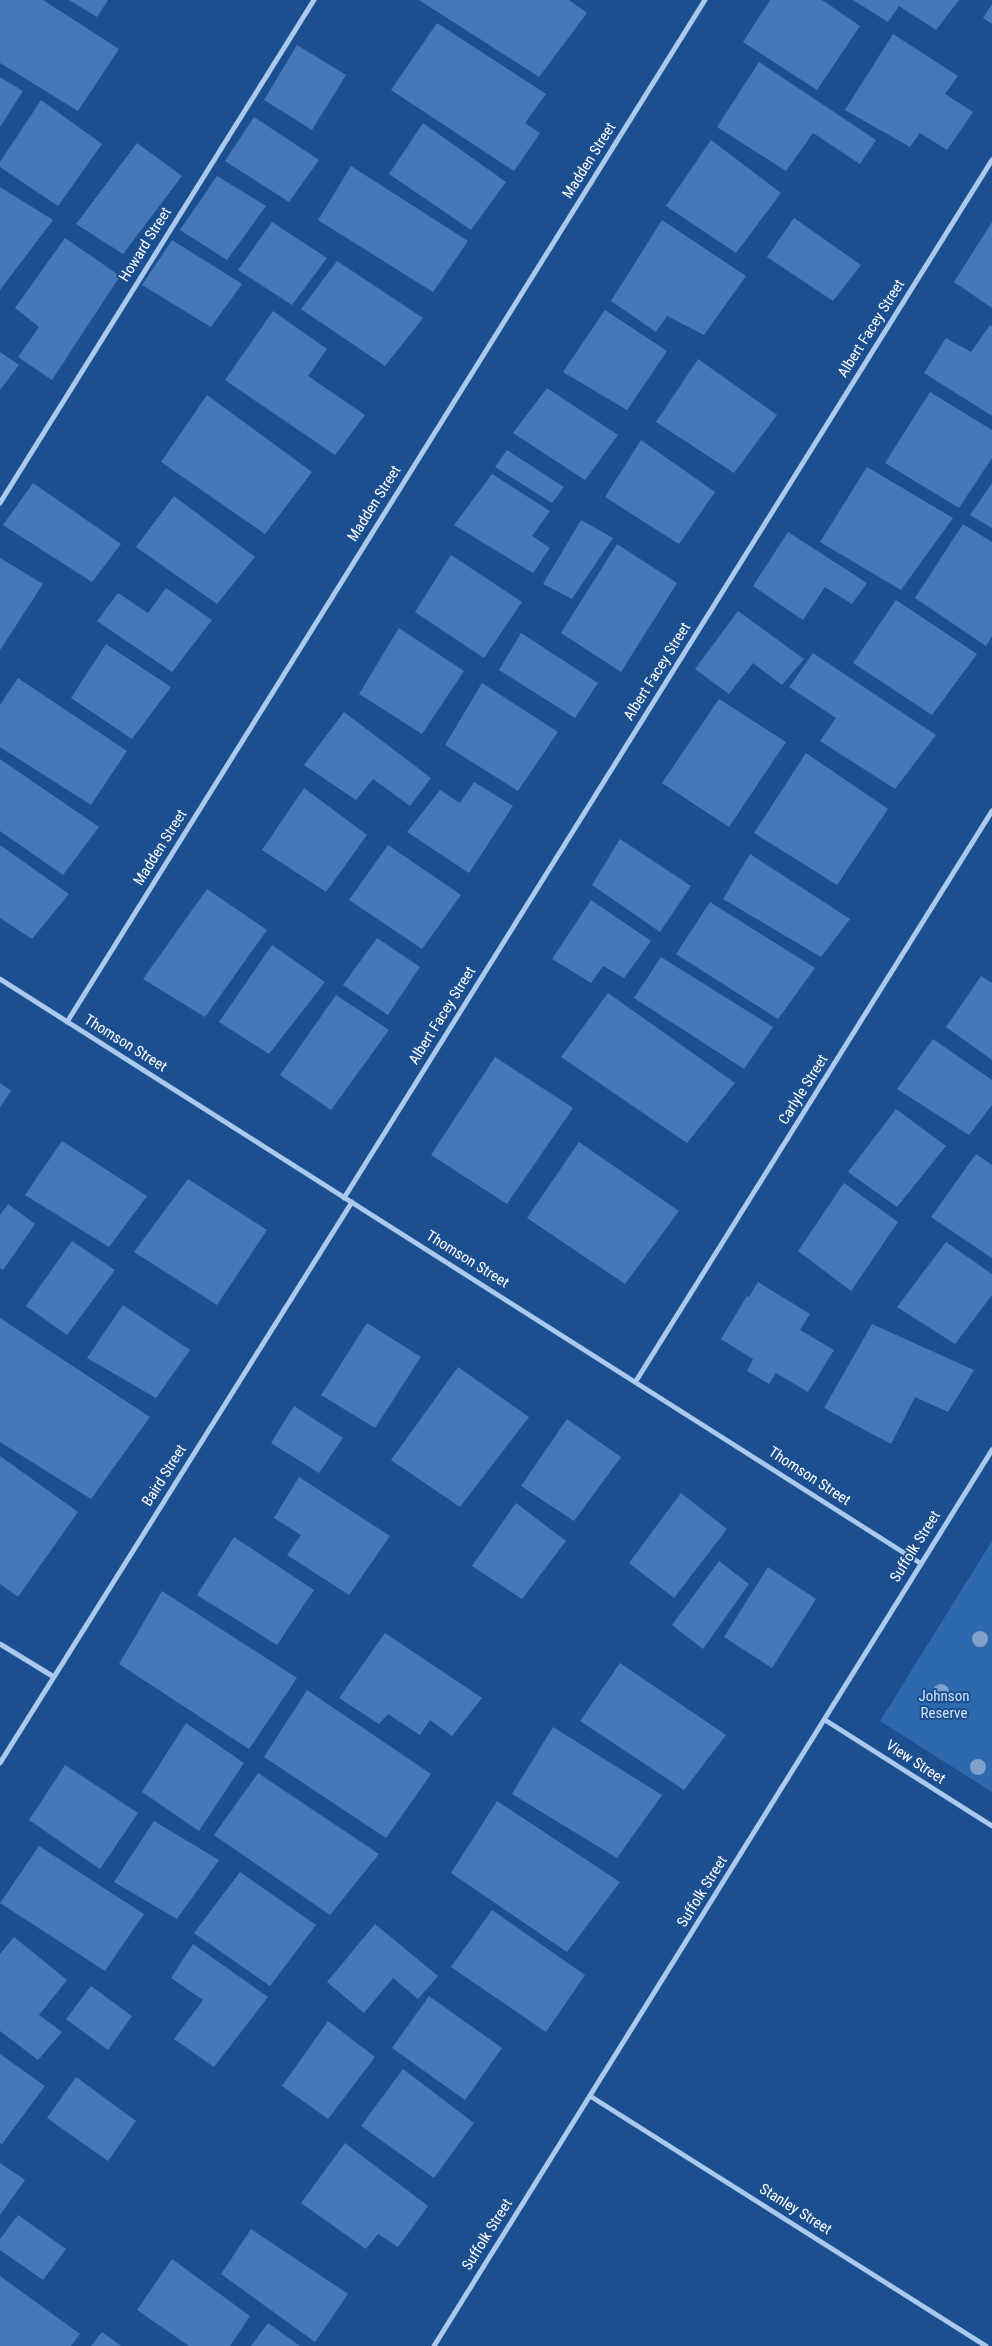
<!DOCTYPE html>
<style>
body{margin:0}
canvas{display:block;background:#1b4f8f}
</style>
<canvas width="992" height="2346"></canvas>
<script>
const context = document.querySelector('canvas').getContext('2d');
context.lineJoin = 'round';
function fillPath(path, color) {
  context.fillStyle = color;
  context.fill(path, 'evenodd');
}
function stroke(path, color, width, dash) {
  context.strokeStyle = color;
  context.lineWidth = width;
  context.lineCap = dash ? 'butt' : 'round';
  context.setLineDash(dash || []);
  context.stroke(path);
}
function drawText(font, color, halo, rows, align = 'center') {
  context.font = font + ' "Roboto Condensed",sans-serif';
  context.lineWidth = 4;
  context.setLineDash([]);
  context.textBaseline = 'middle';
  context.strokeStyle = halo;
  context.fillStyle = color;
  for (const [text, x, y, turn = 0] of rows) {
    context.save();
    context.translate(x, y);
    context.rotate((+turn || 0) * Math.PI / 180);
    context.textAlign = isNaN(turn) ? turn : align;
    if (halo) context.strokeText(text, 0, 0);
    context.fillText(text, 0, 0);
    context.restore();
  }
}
fillPath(new Path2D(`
 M992 1541V1792L880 1721Z`), '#2e69ad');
fillPath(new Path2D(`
 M0 0H43L119 49 78 111 0 63Z
 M69 0H108L97 17Z
 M419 0H569L587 13 539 77Z
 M770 0H822L860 26 817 90 743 42Z
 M853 0H959L936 30 899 6 888 22Z
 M992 4V24L983 18Z
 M437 23 546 94 525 123 540 133 514 171 391 90Z
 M893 34 958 76 945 94 973 112 947 150 920 133 910 147 845 110Z
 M297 45 346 75 312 130 264 100Z
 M759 62 876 140 860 164 813 133 786 171 717 127Z
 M0 77 23 91 0 127Z
 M41 100 102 144 58 206 0 167V162Z
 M254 117 319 160 289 202 225 161Z
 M423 123 506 182 471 230 389 174Z
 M711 140 781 193 736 253 666 206Z
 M137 143 182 176 123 254 76 224Z
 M351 166 468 241 433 292 318 220Z
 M217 176 266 206 227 260 180 230Z
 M0 187 53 220 0 290Z
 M794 218 861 265 833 301 767 257Z
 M662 220 746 276 704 335 667 316 656 332 611 301Z
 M272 222 327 258 292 305 238 270Z
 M992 222V308L954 282Z
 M65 238 120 276 52 380 18 357 39 327 15 308Z
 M172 240 242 284 211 327 142 285Z
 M337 261 423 318 385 366 301 309Z
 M605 310 667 351 627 410 563 372Z
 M273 311 327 349 308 376 365 415 335 455 225 380Z
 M990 325 992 326V416L924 373 946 338 971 352Z
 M0 352 19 365 0 390Z
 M698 359 777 415 734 473 656 422Z
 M547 388 618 435 585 480 513 433Z
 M930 392 992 430V458L959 508 885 463Z
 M207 395 312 472 265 534 161 462Z
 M641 440 715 492 679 544 605 497Z
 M507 450 564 487 552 503 495 467Z
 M867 467 953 518 901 590 820 542Z
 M492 474 550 511 532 536 550 548 533 573 454 525Z
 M33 483 121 544 92 582 3 525Z
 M992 483V528L970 515Z
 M174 496 255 557 217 604 136 547Z
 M581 520 613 538 572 599 543 584Z
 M963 524 992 542V636L986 646 915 598Z
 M788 532 867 583 852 604 825 587 803 620 753 586Z
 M617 544 677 583 621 672 561 633Z
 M451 555 522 602 484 658 415 612Z
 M0 558 43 584 0 650Z
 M166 588 212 620 172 672 97 621 118 593 148 613Z
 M896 600 977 654 932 715 853 663Z
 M738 611 804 659 782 685 753 663 729 694 695 669Z
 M399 628 464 671 422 734 359 694Z
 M521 633 598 683 575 718 499 670Z
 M106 644 171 687 132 739 71 698Z
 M813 653 936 735 895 789 820 741 836 718 789 687Z
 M18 678 127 751 91 805 0 747V705Z
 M482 683 558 732 518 791 445 745Z
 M719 699 786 742 729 827 662 783Z
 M344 712 431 778 410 806 373 779 356 800 304 765Z
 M806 753 888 809 837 885 754 833Z
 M0 759 99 827 63 875 0 831Z
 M474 782 513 806 469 873 407 832 440 790 460 803Z
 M304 788 367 835 326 892 262 850Z
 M620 839 691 886 660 932 592 885Z
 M0 845 69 894 32 939 0 918Z
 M388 845 461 895 422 949 349 900Z
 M750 854 850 919 821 957 723 899Z
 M207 889 267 930 205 1017 143 979Z
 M591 900 651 941 624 978 603 966 591 983 552 959Z
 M710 902 815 968 778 1019 676 954Z
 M377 938 420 967 388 1015 343 985Z
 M272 945 325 982 269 1054 219 1022Z
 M661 957 773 1027 744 1069 634 998Z
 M981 976 992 983V1060L946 1027Z
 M608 993 735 1083 687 1143 561 1057Z
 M336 995 389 1030 331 1110 280 1075Z
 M933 1039 992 1080V1105L969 1135 897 1089Z
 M495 1057 573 1108 507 1204 431 1155Z
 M0 1083 11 1091 0 1107Z
 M896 1109 946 1146 897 1207 848 1172Z
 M62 1141 147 1196 109 1247 25 1195Z
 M579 1142 679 1211 625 1284 527 1218Z
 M976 1154 992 1165V1258L931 1217Z
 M188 1179 267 1230 217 1305 134 1252Z
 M844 1183 898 1222 851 1291 798 1251Z
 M8 1204 35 1224 3 1270 0 1268V1215Z
 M72 1241 115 1270 67 1335 26 1306Z
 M946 1242 992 1274V1295L955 1344 897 1307Z
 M758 1282 810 1314 800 1330 834 1350 808 1392 776 1373 769 1384 747 1371 753 1359 721 1339 747 1296 749 1297Z
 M123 1305 190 1350 156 1398 87 1358Z
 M0 1318 150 1417 91 1499 0 1442Z
 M367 1323 421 1357 375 1428 321 1395Z
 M872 1324 974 1370 948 1412 915 1397 891 1444 824 1408Z
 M458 1367 529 1417 460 1507 391 1460Z
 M294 1406 343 1438 319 1473 271 1443Z
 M567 1419 621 1457 574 1521 521 1486Z
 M0 1456 78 1512 18 1597 0 1584Z
 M299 1477 390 1536 349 1595 287 1555 301 1535 274 1518Z
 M681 1493 727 1529 674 1598 629 1563Z
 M516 1503 566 1541 522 1599 472 1566Z
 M234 1537 314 1590 277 1645 197 1595Z
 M719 1561 749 1584 703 1649 672 1625Z
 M768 1567 816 1599 772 1668 724 1637Z
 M162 1591 297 1678 249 1749 119 1664Z
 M385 1633 482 1698 452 1736 430 1720 420 1735 388 1714 379 1724 339 1698Z
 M620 1663 726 1735 684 1790 580 1721Z
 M307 1690 431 1774 386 1838 264 1757Z
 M186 1723 244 1763 199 1831 142 1792Z
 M553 1727 662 1795 617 1858 512 1794Z
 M65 1765 138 1813 100 1869 29 1820Z
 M258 1773 379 1854 330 1915 214 1835Z
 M497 1801 620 1882 567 1952 451 1873Z
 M154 1821 219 1860 177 1919 114 1882Z
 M39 1846 144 1914 105 1971 0 1903Z
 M240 1872 316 1925 270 1986 194 1933Z
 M492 1910 585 1975 546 2032 451 1967Z
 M375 1924 438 1976 418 1999 393 1978 364 2013 327 1982Z
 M14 1937 67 1980 39 2015 62 2032 38 2060 0 2031V1954Z
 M193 1944 268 1997 214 2067 174 2039 203 2000 171 1978Z
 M91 1986 132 2016 108 2050 66 2019Z
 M429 1996 502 2048 465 2100 392 2048Z
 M328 2021 375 2057 328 2119 282 2086Z
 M0 2054 45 2086 2 2144 0 2143Z
 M403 2069 474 2123 434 2178 361 2126Z
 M76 2077 136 2121 108 2161 47 2118Z
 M345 2143 428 2206 398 2247 378 2234 366 2249 301 2203Z
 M0 2163 25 2180 0 2215Z
 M18 2215 66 2249 43 2280 0 2250V2239Z
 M251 2229 348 2294 315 2342 221 2274Z
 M172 2259 250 2316 230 2346H189L137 2310Z
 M0 2276 80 2334 71 2346H0Z
 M268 2323 300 2346H251Z
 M102 2332 121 2346H91Z`), '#4478b7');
stroke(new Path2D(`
 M0 503 314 0
 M0 979 920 1563
 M67 1022 705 0
 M344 1198 992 160
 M636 1381 992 811
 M0 1644 54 1677
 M825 1720 992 1826
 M0 1763 352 1202
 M590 2096 986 2346
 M434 2346 992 1450`), '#a9c9ee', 5);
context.fillStyle = '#7ea0ca';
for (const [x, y] of [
 [980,1639],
 [941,1692],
 [978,1767]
]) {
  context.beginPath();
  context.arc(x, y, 8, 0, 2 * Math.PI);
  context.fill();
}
drawText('15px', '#fff', '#1b4f8f', [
 ["Madden Street",590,161,-58],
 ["Howard Street",146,245,-58],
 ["Albert Facey Street",872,329,-58],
 ["Madden Street",375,504,-58],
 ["Albert Facey Street",658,672,-58],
 ["Madden Street",161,848,-58],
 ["Albert Facey Street",443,1016,-58],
 ["Thomson Street",125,1044,32],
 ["Carlyle Street",804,1090,-58],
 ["Thomson Street",467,1260,32],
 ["Baird Street",165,1476,-58],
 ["Thomson Street",809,1477,33],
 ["Suffolk Street",916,1547,-58],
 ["View Street",915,1763,33],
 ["Suffolk Street",703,1892,-58],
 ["Stanley Street",795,2210,32],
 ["Suffolk Street",488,2235,-58]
]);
drawText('15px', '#cfe3fa', '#1b4f8f', [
 ["Johnson",944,1697],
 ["Reserve",944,1714]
]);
</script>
